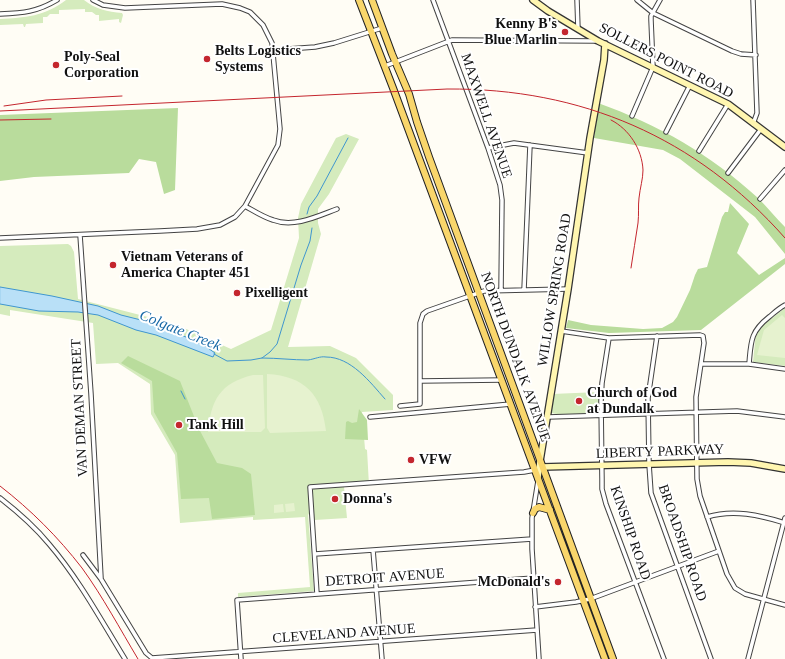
<!DOCTYPE html>
<style>
body{margin:0}
canvas{display:block;background:#fffdf5}
</style>
<canvas width="785" height="659"></canvas>
<script>
const context = document.querySelector('canvas').getContext('2d');
context.lineJoin = 'round';
function fillPath(path, color) {
  context.fillStyle = color;
  context.fill(path, 'evenodd');
}
function stroke(path, color, width, dash) {
  context.strokeStyle = color;
  context.lineWidth = width;
  context.lineCap = dash ? 'butt' : 'round';
  context.setLineDash(dash || []);
  context.stroke(path);
}
function drawText(font, color, halo, rows, align = 'center') {
  context.font = font + ' "Times New Roman",serif';
  context.lineWidth = 4;
  context.setLineDash([]);
  context.textBaseline = 'middle';
  context.strokeStyle = halo;
  context.fillStyle = color;
  for (const [text, x, y, turn = 0] of rows) {
    context.save();
    context.translate(x, y);
    context.rotate((+turn || 0) * Math.PI / 180);
    context.textAlign = isNaN(turn) ? turn : align;
    if (halo) context.strokeText(text, 0, 0);
    context.fillText(text, 0, 0);
    context.restore();
  }
}
fillPath(new Path2D(`
 M66 0H84C95 9 108 12 122 13L123 15 121 23 119 22V19L99 21V15H96L92 12H85V9L59 10V14H50L47 17H43V23L26 24 25 27H24L23 24 0 25V19C24 18 46 16 66 0Z
 M346 134 359 139 329 194 318 209V223L321 234 288 347 330 346 356 358 393 395V410L362 412 365 449 367 450 369 485 344 487 347 518 315 520 308 514 314 591 238 597V593L310 587 305 517 253 520V517L180 523 175 455 151 414 150 384 118 363 96 364 93 323 10 310V316L0 314V246L68 244 71 246 74 252 78 299 175 324 231 349 271 330 299 238 298 218 301 204 336 138Z
 M785 308V366L753 362 756 332 759 328Z
 M599 392V410L597 413C586 413 559 417 550 412L552 394Z`), '#d5ebbd');
fillPath(new Path2D(`
 M598 103C659 125 710 154 758 198 767 207 776 218 785 227V254L755 217 680 159 663 150 594 138Z
 M178 108 175 190 164 194 156 162 139 159 129 173 34 177 0 181V115Z
 M730 203 749 224 737 253 759 275 785 258V264L701 330 609 333 566 328 568 320 591 325 643 329 662 328 673 322 677 317 690 290 695 275 698 269 707 267 722 217 725 212H728Z
 M128 356 180 381 199 429 217 463 242 468 251 474 255 515 212 519 209 498 181 499 177 453 154 412 152 381 121 363Z
 M359 409 367 420 368 440 345 439 346 422 348 421 352 423 357 422Z`), '#b9dc9c');
fillPath(new Path2D(`
 M782 315 785 318V358L757 355 764 330Z
 M267 374C305 376 322 395 326 431L270 433 267 428Z
 M253 375H263L265 428 261 432H208C211 400 220 383 253 375Z
 M294 503 295 511 286 512 285 504Z
 M283 504 284 512 274 513V505Z`), '#e6f2cf');
const water = new Path2D(`
 M0 287 52 296 98 306 121 315 141 320 186 337 205 346 215 353 213 357 156 335 136 330 98 315 78 312 39 311 0 304Z`);
fillPath(water, '#b9e0f7');
stroke(water, '#3f96cf', 1);
stroke(new Path2D(`
 M307 214 309 207 317 196 348 138
 M214 354 227 361 251 360 262 358 270 352 277 344 301 265 310 241 312 228
 M262 358C277 358 293 360 308 360 315 359 320 356 326 357 351 357 370 382 385 399
 M181 391 185 399`), '#3f96cf', 1);
const street = new Path2D(`
 M433 0 488 148 500 185 502 200 501 290
 M577 0 578 29
 M637 0 653 13 732 51 741 54 756 55
 M753 0 757 113 753 124
 M0 14C23 13 37 12 57 0
 M274 50 315 47 334 43 382 28
 M385 66 452 40 595 41
 M632 116 653 67 651 20V16L660 0
 M666 132 690 85
 M488 148 514 143 588 153
 M699 151 728 104
 M728 173 761 129
 M760 199 785 170
 M245 206C254 211 263 217 273 220 294 228 318 216 337 209
 M80 235 91 394 101 578
 M0 238 160 231 197 229 220 225 235 217 245 206 278 145 280 129 272 43 263 25 250 12 240 8 222 4 125 8 103 5 93 0
 M524 290 530 145
 M561 331 609 338 700 335 703 336 704 343 696 397 697 479 700 496 727 574 735 588 745 594 785 605
 M657 336 648 398 649 464 651 493 711 659
 M609 338 602 383 601 401 602 480V489L606 504 664 659
 M701 364H749L785 369
 M749 364C751 342 750 332 769 317 774 313 779 308 785 305
 M420 381 502 380
 M400 406 420 404V323L423 314 427 311 484 291 568 289
 M370 417 511 404
 M548 417 737 411 785 417
 M538 481 532 518V549L539 659
 M0 498C18 512 35 527 49 544 79 579 101 620 125 659
 M707 517C733 509 760 515 785 523
 M373 550 382 659
 M315 554 532 539
 M83 555 101 579 146 653 152 658 537 630
 M317 594 310 487 524 472 535 470
 M535 607 576 602 590 599 719 551
 M241 659 237 600 534 578
 M748 659 785 518`);
const secondary = new Path2D(`
 M533 0 548 11 598 41 728 104 785 147
 M539 469 542 467 728 462 751 463 785 469
 M538 478 540 461 568 289 590 138 604 60 605 44`);
const primary = new Path2D(`
 M359 0 393 88 605 659
 M372 0 392 54 409 94 417 122 429 157 613 659
 M533 513 535 509 539 507 550 510`);
stroke(street, '#444', 5.5);
stroke(secondary, '#333', 8);
stroke(primary, '#222', 8);
stroke(street, '#fff', 3.5);
stroke(secondary, '#fff6b0', 5.5);
stroke(primary, '#f9d66b', 6);
stroke(new Path2D(`
 M4 106 46 100 122 96
 M0 111 447 89C581 88 696 137 785 238
 M0 120 51 119
 M611 120C629 129 642 149 643 170 643 179 640 188 639 198 638 206 639 214 638 223 636 238 633 253 631 268
 M0 486C31 510 58 537 82 568 103 597 120 629 138 659`), '#c4262e', 1);
for (const [x, y, r, color] of [
 [565,32,4,"#c4262e"],
 [207,59,4,"#c4262e"],
 [56,65,4,"#c4262e"],
 [113,265,4,"#c4262e"],
 [237,293,4,"#c4262e"],
 [579,401,4,"#c4262e"],
 [179,425,4,"#c4262e"],
 [411,460,4,"#c4262e"],
 [335,499,4,"#c4262e"],
 [558,582,4,"#c4262e"]
]) {
  const dot = new Path2D();
  dot.arc(x, y, r, 0, 2 * Math.PI);
  context.fillStyle = color;
  context.fill(dot);
  stroke(dot, '#fff', 1.5);
}
drawText('bold 14px', '#111', '#fff', [
 ["Kenny B's",557,24,"right"],
 ["Blue Marlin",557,40,"right"],
 ["Belts Logistics",215,51],
 ["Systems",215,67],
 ["Poly-Seal",64,57],
 ["Corporation",64,73],
 ["Vietnam Veterans of",121,257],
 ["America Chapter 451",121,273],
 ["Pixelligent",245,293],
 ["Church of God",587,393],
 ["at Dundalk",587,409],
 ["Tank Hill",187,425],
 ["VFW",419,460],
 ["Donna's",343,499],
 ["McDonald's",550,582,"right"]
], 'left');
drawText('14px', '#111', '#fff', [
 ["SOLLERS POINT ROAD",666,61,27],
 ["MAXWELL AVENUE",486,116,71],
 ["WILLOW SPRING ROAD",555,290,-81],
 ["NORTH DUNDALK AVENUE",515,357,70],
 ["VAN DEMAN STREET",80,408,-93],
 ["LIBERTY PARKWAY",660,452,-2],
 ["KINSHIP ROAD",630,533,71],
 ["BROADSHIP ROAD",682,543,71],
 ["DETROIT AVENUE",385,578,-4],
 ["CLEVELAND AVENUE",344,634,-4]
]);
drawText('italic 15px', '#1768a6', '#fff', [
 ["Colgate Creek",180,331,22]
]);
</script>
